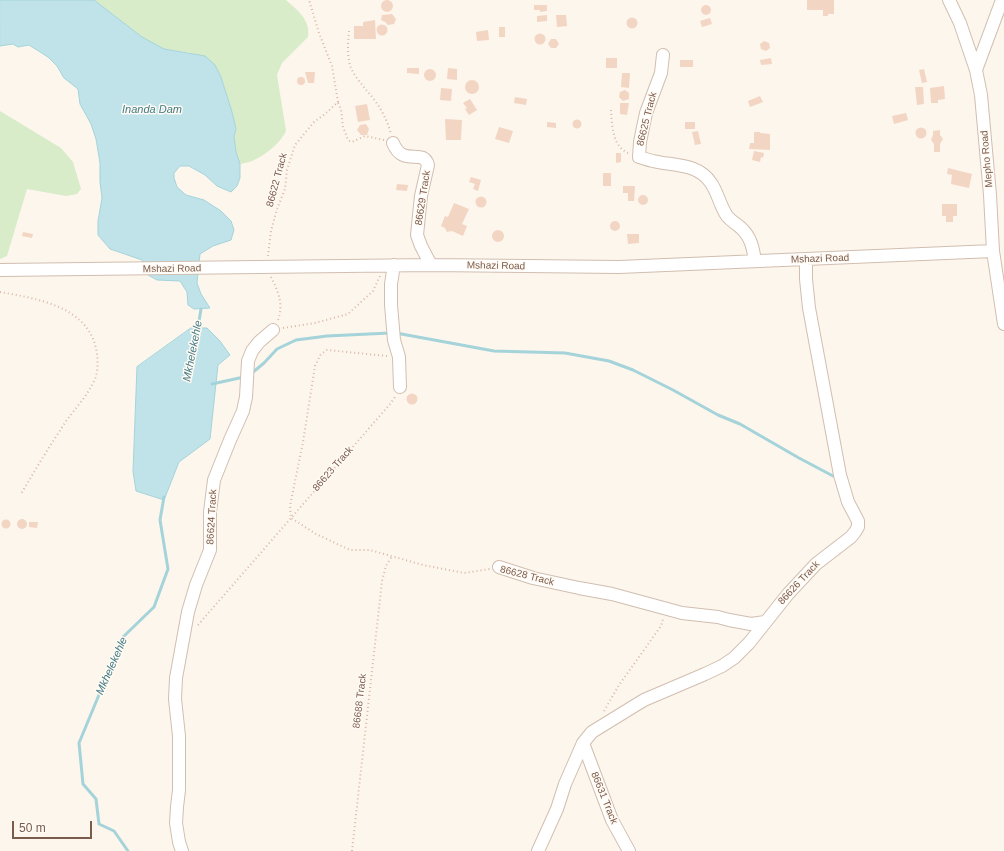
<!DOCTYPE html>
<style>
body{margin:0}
#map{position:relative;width:1004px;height:851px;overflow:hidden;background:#fdf6ec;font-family:Helvetica,sans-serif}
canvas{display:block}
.scale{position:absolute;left:12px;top:821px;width:80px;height:18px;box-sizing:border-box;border:2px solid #7a5c4d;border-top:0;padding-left:5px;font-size:12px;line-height:14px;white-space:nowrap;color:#7a5c4d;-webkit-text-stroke:3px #fffaf3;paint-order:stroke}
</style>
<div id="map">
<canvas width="1004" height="851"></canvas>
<div class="scale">50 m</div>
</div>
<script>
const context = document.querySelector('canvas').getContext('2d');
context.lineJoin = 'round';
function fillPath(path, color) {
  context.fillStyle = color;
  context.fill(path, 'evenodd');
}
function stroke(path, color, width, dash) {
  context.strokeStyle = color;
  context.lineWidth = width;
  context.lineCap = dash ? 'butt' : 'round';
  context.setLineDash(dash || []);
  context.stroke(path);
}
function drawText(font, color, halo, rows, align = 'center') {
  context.font = font + ' Helvetica,sans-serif';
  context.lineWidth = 3;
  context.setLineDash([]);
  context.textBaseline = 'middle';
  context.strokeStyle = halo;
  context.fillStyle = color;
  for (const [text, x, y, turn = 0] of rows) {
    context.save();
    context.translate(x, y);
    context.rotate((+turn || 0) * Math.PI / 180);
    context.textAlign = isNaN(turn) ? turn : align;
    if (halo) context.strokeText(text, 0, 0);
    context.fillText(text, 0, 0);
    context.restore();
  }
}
fillPath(new Path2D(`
 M94 0H286C297 10 311 20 308 37L282 63 277 75 286 131C281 142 267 154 256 159 251 162 245 163 240 164L236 152 234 136 236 129 232 112 221 77 215 65 191 53 164 49 142 37Z
 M0 111 61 148 73 162 81 189 77 194 66 196 27 189 7 256 0 259Z`), '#d8ecc9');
const water = new Path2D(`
 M0 0H94L142 37 164 49 205 56 215 65 221 77 232 112 236 129 234 136 236 152 240 164V178L237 186 231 192 217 186 205 175 189 166H180L174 173V178L177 187 186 195 204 200 221 211 231 221 234 230 231 240 213 246 200 254 197 283 201 294 210 308 194 309 188 305 187 292 180 281 157 280 148 275 142 260 110 249 98 235V221L102 198 100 182V163L96 139 91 124 80 104 78 89 64 78 57 66 48 57 29 45 18 47 13 44 0 46Z
 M191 328H207L220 341 230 355 218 365 210 439 179 462 164 500 136 491 133 471 137 367Z`);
fillPath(water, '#bfe3e8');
stroke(water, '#a5d3da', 1);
stroke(new Path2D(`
 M197 333 201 309
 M396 333 494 351 565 353 609 361 633 370 673 390 718 415 740 424 799 458 833 476
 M252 373 264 363 277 349 296 340 327 336 390 333
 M212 384 244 377
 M128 851 114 831 99 824 96 799 83 784 79 743 123 637 154 607 168 569 160 520 164 497`), '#a5d3da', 3);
fillPath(new Path2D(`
 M381 6a6 6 0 1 1 12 0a6 6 0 1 1-12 0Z
 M807 0H834V14H828V16H823V10H807Z
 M534 5H547V11L540 12V10H534Z
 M701 10a5 5 0 1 1 10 0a5 5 0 1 1-10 0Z
 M392 14 396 19 394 24 388 25 385 22 381 20 382 15Z
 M547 15V21L537 22V16Z
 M556 15H566L567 26 557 27Z
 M626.5 23a5.5 5.5 0 1 1 11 0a5.5 5.5 0 1 1-11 0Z
 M710 18 712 24 702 27 700 21Z
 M375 20 376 39H354V26H363V22Z
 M376.5 30a5.5 5.5 0 1 1 11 0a5.5 5.5 0 1 1-11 0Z
 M499 27H505V37H499Z
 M488 30 489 40 477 41 476 32Z
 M534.5 39a5.5 5.5 0 1 1 11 0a5.5 5.5 0 1 1-11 0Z
 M551 39H556L559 44 556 48H551L548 44Z
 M764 41 769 43 770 48 766 51 761 49 760 44Z
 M606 58H617V68H606Z
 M771 58 772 64 761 65 760 60Z
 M680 60H693V67H680Z
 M407 68H419V74L407 73Z
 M448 68 457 69V80L447 79Z
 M424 75a6 6 0 1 1 12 0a6 6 0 1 1-12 0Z
 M924 69 927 82 922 83 919 70Z
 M305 72H315L314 83H308Z
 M622 73H630L629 88 621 87Z
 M297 81a4 4 0 1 1 8 0a4 4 0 1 1-8 0Z
 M465 87a7 7 0 1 1 14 0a7 7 0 1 1-14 0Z
 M944 86 945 99 938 100V103H931L930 88Z
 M915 87H923L924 104 917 105Z
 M441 88 452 89 451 101 440 100Z
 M625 90 629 93V99L623 101 619 97 620 92Z
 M760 96 763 102 750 107 748 101Z
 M515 97 527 99 526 105 514 103Z
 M470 99 477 110 469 115 465 109 467 108 463 103Z
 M620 103H629L627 115 620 114Z
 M367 104 370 120 358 122 355 106Z
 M906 113 908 120 894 124 892 116Z
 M445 119 462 120 461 140H446Z
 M572.5 124a4.5 4.5 0 1 1 9 0a4.5 4.5 0 1 1-9 0Z
 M547 122 556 123V128L547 127Z
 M685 122H695V129H685Z
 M366 124 369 129 367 135H361L357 130 360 125Z
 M499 127 513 131 509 143 495 139Z
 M915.5 133a5.5 5.5 0 1 1 11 0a5.5 5.5 0 1 1-11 0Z
 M940 130V135L943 139 940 144V152H934V144L931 140 933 135V131Z
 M698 131 701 144 695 145 692 132Z
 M754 132H760V133L770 134V150L749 149 750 143H754Z
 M754 151 764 153 763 158 761 157 760 162 752 160Z
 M616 153H621V162L616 163Z
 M948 168 972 174 969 188 951 184 952 175 947 174Z
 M603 173H611V186H603Z
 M471 177 481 180 478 191 473 189 475 184 469 182Z
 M397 184 408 185 407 191 396 190Z
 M623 186H635L634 201H628V193H623Z
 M638 200a5 5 0 1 1 10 0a5 5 0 1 1-10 0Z
 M475.5 202a5.5 5.5 0 1 1 11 0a5.5 5.5 0 1 1-11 0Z
 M454 203 469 209 462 224 467 226 463 236 452 231 447 232 445 228 441 226 445 216 448 217Z
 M942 204H957V216H953V222H946V216H942Z
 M610 226a5 5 0 1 1 10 0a5 5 0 1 1-10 0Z
 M492 236a6 6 0 1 1 12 0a6 6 0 1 1-12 0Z
 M23 232 33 234 32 238 22 236Z
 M627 234H639V243L628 244Z
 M406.5 399a5.5 5.5 0 1 1 11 0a5.5 5.5 0 1 1-11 0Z
 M17 524a5 5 0 1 1 10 0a5 5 0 1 1-10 0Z
 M1.5 524a4.5 4.5 0 1 1 9 0a4.5 4.5 0 1 1-9 0Z
 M29 522H38L37 528 29 527Z`), '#f3d5c3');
const minor = new Path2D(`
 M949 0 960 23 976 70 981 95 990 195 993 251 1004 324
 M663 55 661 73 646 113 640 142 639 157C643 158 648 160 653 161 674 166 698 163 711 183 718 193 720 206 727 216 731 221 737 224 741 228 751 237 753 248 755 261
 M976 70 1002 0
 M393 143C403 168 423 147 428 165L421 196 417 235 421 246 431 265
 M394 265 391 284V305L394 340 399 357 400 387
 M0 270 431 265 619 267 993 251
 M499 567 533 578 579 588 612 594 682 613 718 617 729 620 751 624 765 622
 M583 743 612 820 629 851
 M182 851 179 842 176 823 177 807 179 790V736L175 699 176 678 188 612 196 585 210 550V512L214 480 230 440 243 411 246 397 248 361 252 351 259 342 273 330
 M538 851 557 809 565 784 583 743 592 732 644 700 705 674 722 666 734 658 749 643 788 594 816 564 851 537 855 532 858 527V521L848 502 840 475 809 308 806 279V259`);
stroke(minor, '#d1beb0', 14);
stroke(new Path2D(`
 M349 31C348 42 347 55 350 65 353 75 361 83 367 91 378 103 387 118 391 134
 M338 103 341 109 343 127 348 140 352 142 365 136 384 140
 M611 110C612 125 612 146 628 153
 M268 256 271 231 277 209 285 189 287 170 295 145 314 122 325 114 338 102 332 66 319 33 309 0
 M271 277C278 291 284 304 278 320
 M0 292C39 299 91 307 97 354 98 362 98 374 94 381 86 399 71 412 61 429 47 450 34 472 21 494
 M283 328 315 323 348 314 373 291 380 276
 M387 356 327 350 321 354 315 366 303 442 290 506 291 518 316 534 350 550H370L423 565 464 573 490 569
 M198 625 391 403 395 397
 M604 711 619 685 661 626 663 619
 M352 851 382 581 386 566 392 556`), '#d9b8a5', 2, [1, 3]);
stroke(minor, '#fff', 12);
drawText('10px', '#7a5c4d', '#fffaf3', [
 ["86625 Track",647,119,-76],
 ["Mepho Road",987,159,-95],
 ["86622 Track",277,180,-75],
 ["86629 Track",423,198,-81],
 ["Mshazi Road",820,259,-2],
 ["Mshazi Road",496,266,1],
 ["Mshazi Road",172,269,-1],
 ["86623 Track",333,469,-49],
 ["86624 Track",212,517,-87],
 ["86628 Track",527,576,14],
 ["86626 Track",799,583,-47],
 ["86688 Track",360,701,-83],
 ["86631 Track",604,798,68]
]);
drawText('italic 11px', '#437c86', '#fffaf3', [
 ["Inanda Dam",152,110],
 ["Mkhelekehle",193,351,-79],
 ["Mkhelekehle",112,666,-66]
]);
</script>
